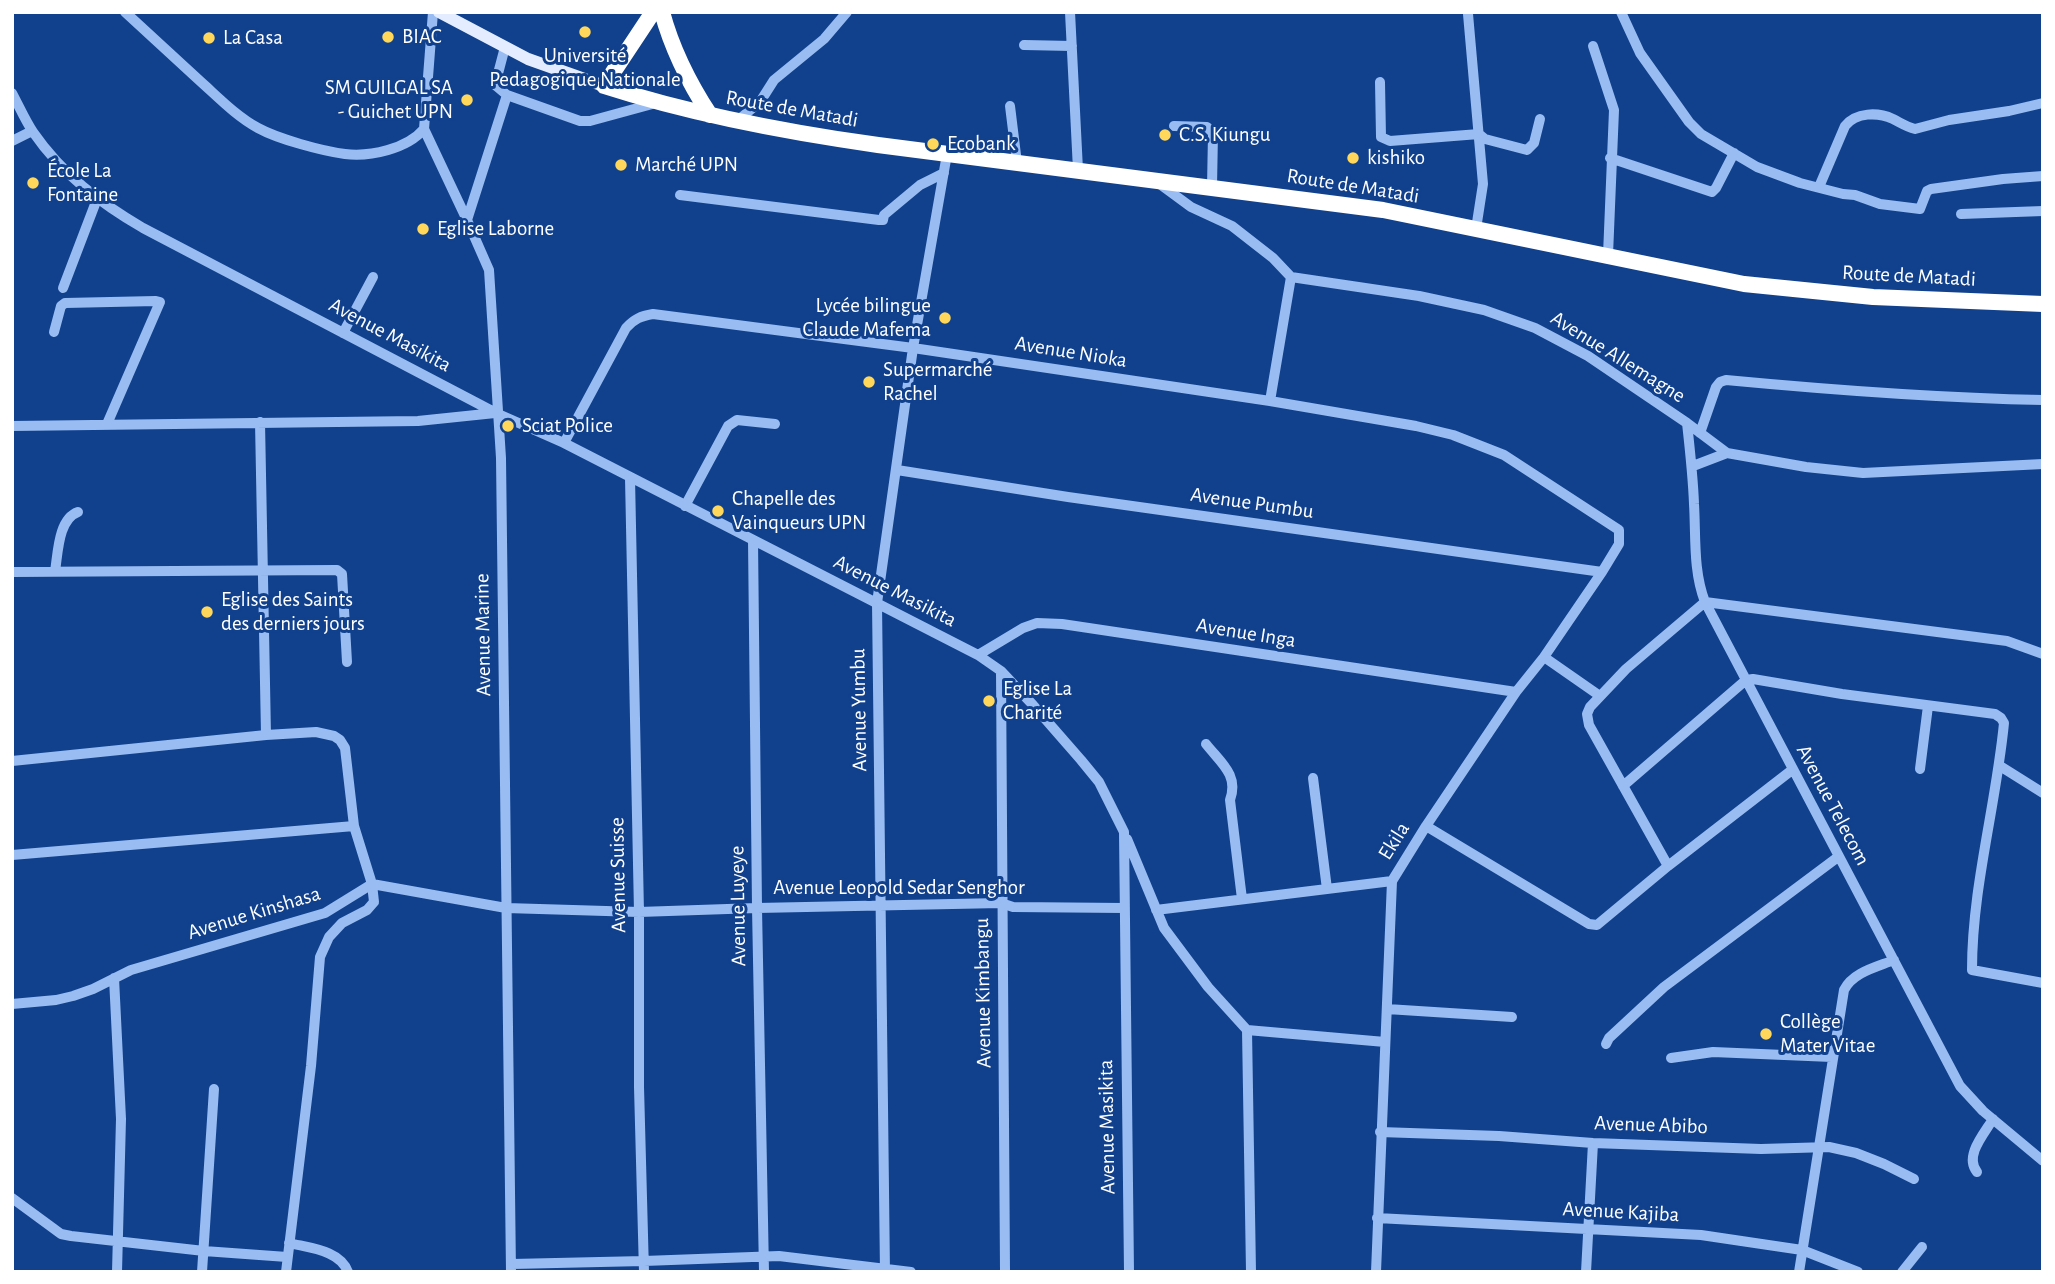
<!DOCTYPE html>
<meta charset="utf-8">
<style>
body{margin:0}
#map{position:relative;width:2055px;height:1284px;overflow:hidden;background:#11418d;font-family:"Alegreya Sans",sans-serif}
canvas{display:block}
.frame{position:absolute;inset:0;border:14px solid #fff;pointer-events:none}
</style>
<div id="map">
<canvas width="2055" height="1284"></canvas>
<div class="frame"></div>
</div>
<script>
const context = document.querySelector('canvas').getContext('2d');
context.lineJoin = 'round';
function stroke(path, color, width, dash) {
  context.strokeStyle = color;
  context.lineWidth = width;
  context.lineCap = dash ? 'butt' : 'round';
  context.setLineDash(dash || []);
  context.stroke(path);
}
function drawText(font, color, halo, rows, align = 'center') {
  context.font = font + ' "Alegreya Sans",sans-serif';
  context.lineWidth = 6;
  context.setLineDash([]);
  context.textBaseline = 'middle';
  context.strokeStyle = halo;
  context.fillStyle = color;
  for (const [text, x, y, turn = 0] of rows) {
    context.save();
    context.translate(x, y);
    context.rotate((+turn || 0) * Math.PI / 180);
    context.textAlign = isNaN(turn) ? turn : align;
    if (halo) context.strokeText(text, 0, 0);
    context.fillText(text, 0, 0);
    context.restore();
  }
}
stroke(new Path2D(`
 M125 12C150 35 175 58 200 81 218 97 236 116 258 128 278 139 322 151 345 154 370 157 407 149 424 129
 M433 12 424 129 467 220 489 270 501 458 511 1272
 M1070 12 1078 170
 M1621 12 1640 53 1689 122 1701 134 1757 167 1800 183 1843 194 1855 195 1880 204 1920 209 1927 191 1931 189 2003 179 2043 176
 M1468 14 1483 184 1476 229
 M1024 45 1072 46
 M1593 46 1614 110 1608 255
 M505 47 495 85 507 95 580 121H590L656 103
 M1380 82 1381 137 1390 141 1479 134 1485 139 1527 150 1534 143 1540 119
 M12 93C19 106 25 120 33 132 62 174 100 203 143 228L496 413 564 443 978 655 1001 671 1033 705 1081 760 1099 782 1124 832 1129 1272
 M1010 106 1017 163
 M737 121 760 102 774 80 824 39 847 12
 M1174 126 1207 127 1213 133 1212 187
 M12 141 32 131
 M1610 158 1712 192 1716 188 1734 153
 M1157 182 1191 207 1232 226 1273 258 1291 277 1419 296 1484 310 1535 328 1588 356 1687 423 1727 453 1806 467 1863 473 2043 464
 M1819 187 1845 126C1856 112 1878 112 1893 119 1901 123 1907 127 1915 129L1949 120 2009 111 2043 103
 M680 195 879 220H883L884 215 920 185 944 173
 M1961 214 2043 211
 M467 220 507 95
 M63 288 97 199
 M54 332 61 306 65 303 156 301 160 302 107 424
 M343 333 373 277
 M1270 401 1291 277
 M260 422 266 735
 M1687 423C1690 450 1693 477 1694 504 1696 537 1693 571 1705 602L1960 1086 1983 1111 2043 1161
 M12 426 418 421 495 413
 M1700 433 1716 387 1720 382 1726 380C1832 390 1937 398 2043 400
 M564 443 626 328C634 319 641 316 653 314L913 348 1270 401 1416 426 1453 435 1504 455 1619 530V544L1602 572 1544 657 1516 692 1426 826 1392 881 1376 1272
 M1693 466 1727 453
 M897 470 1068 497 1602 572
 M630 478 639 912V1087L644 1272
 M685 506 728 426 737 420 775 424
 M753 540 757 908 764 1272
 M55 571C58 554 58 519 78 512
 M12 572 337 570 342 574 347 662
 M978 655 1023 628 1037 623 1062 624 1516 692
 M1544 657 1600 696
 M1001 671 1005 1272
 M1206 744C1221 763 1239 775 1230 800L1242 899
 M12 761 266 735 316 732 334 736 340 740 345 748 354 826 372 884 374 902 367 910 342 923 329 937 320 957 311 1066 286 1272
 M2000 766 2043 793
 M1920 769 1928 706
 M1313 778 1327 889
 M1623 786 1746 680 1753 679 1842 694 1995 714 2001 718 2004 723C1996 806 1972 887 1972 970L2043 983
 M1426 826 1589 924 1597 925 1668 866 1792 770
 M1127 839 1164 928 1208 987 1247 1030 1251 1272
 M12 855 354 826
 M1668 866 1589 725 1587 714 1590 707 1626 669 1705 602 2007 641 2043 654
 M1156 910 1392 881
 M114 978 121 1119 117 1272
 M12 1004 56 1000 73 996 93 989 131 970 325 913 372 884 506 908 639 912 757 908 1001 903 1013 907 1124 908
 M1387 1009 1512 1017
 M1247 1030 1385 1042
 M1606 1044 1609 1038 1664 987 1838 857
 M1671 1058 1713 1052 1832 1057
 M1380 1132 1499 1136 1593 1143 1761 1149 1829 1147 1856 1153 1884 1164 1914 1179
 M1977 1172C1964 1156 1984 1134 1993 1119
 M12 1198 61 1234 71 1236 204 1251 287 1257
 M1377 1218 1701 1235 1802 1250 1858 1272
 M289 1243C309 1248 340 1250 348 1272
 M512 1264 644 1261 779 1256 911 1272
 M202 1272 214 1089
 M885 1272 877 603 913 348 947 154
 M1586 1272 1593 1143
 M1799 1272 1844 990C1853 972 1877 967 1894 960
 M1902 1272 1922 1247`), '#99bdf2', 10);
stroke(new Path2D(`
 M439 12 528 59 604 86`), '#e4edff', 12);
stroke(new Path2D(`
 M653 12 604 86C694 115 785 132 878 145L1383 210 1744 284 1873 297 2043 304
 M662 12C672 49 689 83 710 115`), '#fff', 16);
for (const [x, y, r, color] of [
 [585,32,7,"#ffd75a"],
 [388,37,7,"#ffd75a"],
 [209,38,7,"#ffd75a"],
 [467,100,7,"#ffd75a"],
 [1165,135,7,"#ffd75a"],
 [933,144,7,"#ffd75a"],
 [1353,158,7,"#ffd75a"],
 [621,165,7,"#ffd75a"],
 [33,183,7,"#ffd75a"],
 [423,229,7,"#ffd75a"],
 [945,318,7,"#ffd75a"],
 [869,382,7,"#ffd75a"],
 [508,426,7,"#ffd75a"],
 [718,511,7,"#ffd75a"],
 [207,612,7,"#ffd75a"],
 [989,701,7,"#ffd75a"],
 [1766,1034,7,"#ffd75a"]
]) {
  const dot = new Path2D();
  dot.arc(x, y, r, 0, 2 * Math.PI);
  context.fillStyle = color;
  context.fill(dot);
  stroke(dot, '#11418d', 2.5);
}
drawText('21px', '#fff', '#11418d', [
 ["BIAC",402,37],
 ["La Casa",223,38],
 ["Université",585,56,"center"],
 ["Pedagogique Nationale",585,80,"center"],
 ["SM GUILGAL SA",453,88,"right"],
 ["- Guichet UPN",453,112,"right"],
 ["C.S. Kiungu",1179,135],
 ["Ecobank",947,144],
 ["kishiko",1367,158],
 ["Marché UPN",635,165],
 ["École La",47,171],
 ["Fontaine",47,195],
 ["Eglise Laborne",437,229],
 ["Lycée bilingue",931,306,"right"],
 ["Claude Mafema",931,330,"right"],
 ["Supermarché",883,370],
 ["Rachel",883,394],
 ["Sciat Police",522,426],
 ["Chapelle des",732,499],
 ["Vainqueurs UPN",732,523],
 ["Eglise des Saints",221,600],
 ["des derniers jours",221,624],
 ["Eglise La",1003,689],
 ["Charité",1003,713],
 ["Collège",1780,1022],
 ["Mater Vitae",1780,1046]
], 'left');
drawText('21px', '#fff', '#11418d', [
 ["Route de Matadi",792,109,10],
 ["Route de Matadi",1353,186,9],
 ["Route de Matadi",1909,276,3],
 ["Avenue Masikita",390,335,28],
 ["Avenue Nioka",1071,352,9],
 ["Avenue Allemagne",1618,357,32],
 ["Avenue Pumbu",1252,503,8],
 ["Avenue Masikita",895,591,27],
 ["Avenue Inga",1246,633,9],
 ["Avenue Marine",483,635,-91],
 ["Avenue Yumbu",859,710,-91],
 ["Avenue Telecom",1833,805,62],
 ["Ekila",1394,841,-58],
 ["Avenue Suisse",618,875,-91],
 ["Avenue Leopold Sedar Senghor",899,888],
 ["Avenue Luyeye",738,906,-91],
 ["Avenue Kinshasa",254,913,-17],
 ["Avenue Kimbangu",983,993,-91],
 ["Avenue Abibo",1651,1125,2],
 ["Avenue Masikita",1107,1127,-91],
 ["Avenue Kajiba",1621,1212,3]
]);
</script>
